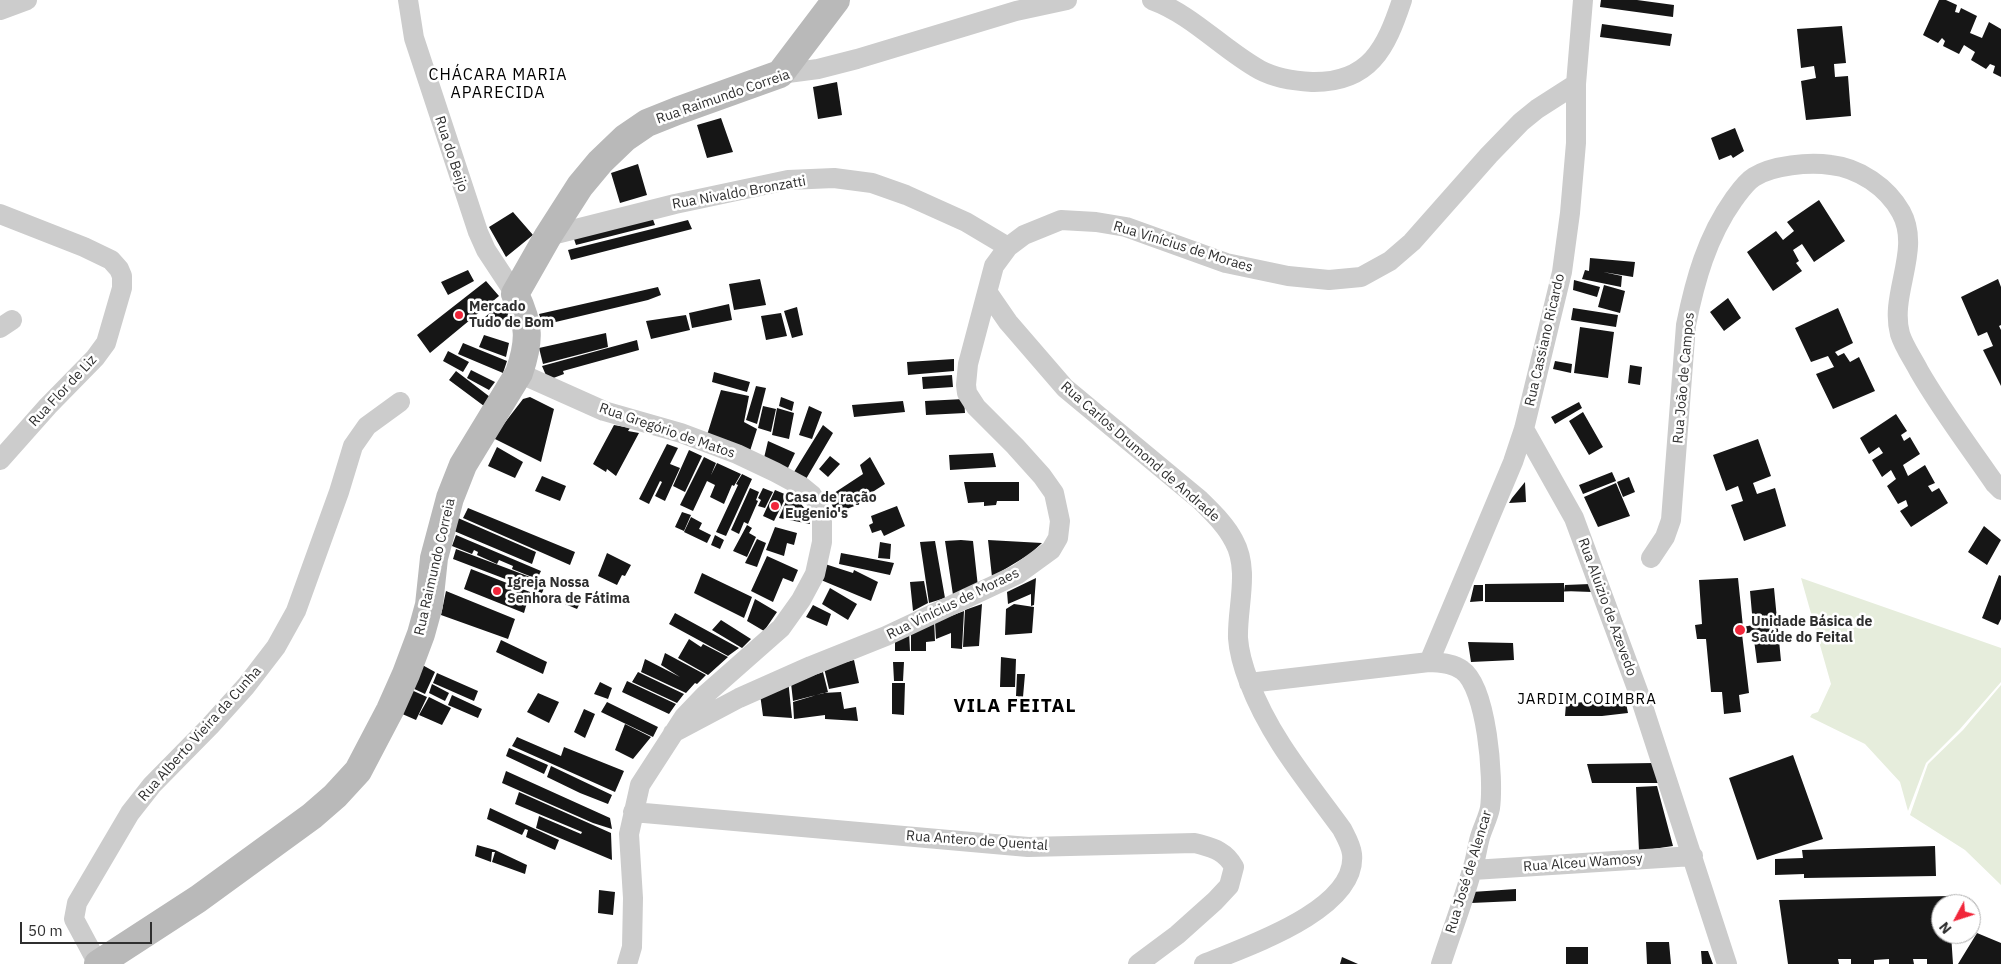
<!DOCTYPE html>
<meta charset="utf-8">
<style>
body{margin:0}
#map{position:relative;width:2001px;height:964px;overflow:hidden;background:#fff;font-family:"IBM Plex Sans",sans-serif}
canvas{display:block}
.north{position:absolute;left:1931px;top:894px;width:50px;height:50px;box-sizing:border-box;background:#fff;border:1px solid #acacac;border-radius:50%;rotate:230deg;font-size:14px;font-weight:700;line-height:20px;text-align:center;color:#2f2f2f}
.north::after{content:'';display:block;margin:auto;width:18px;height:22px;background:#f1263a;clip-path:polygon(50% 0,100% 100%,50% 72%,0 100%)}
.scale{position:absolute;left:20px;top:922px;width:132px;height:22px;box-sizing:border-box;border:2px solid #2f2f2f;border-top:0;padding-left:6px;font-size:15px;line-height:18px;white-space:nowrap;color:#2f2f2f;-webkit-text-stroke:4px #fff;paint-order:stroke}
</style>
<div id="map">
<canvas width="2001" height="964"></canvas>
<div class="north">N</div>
<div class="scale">50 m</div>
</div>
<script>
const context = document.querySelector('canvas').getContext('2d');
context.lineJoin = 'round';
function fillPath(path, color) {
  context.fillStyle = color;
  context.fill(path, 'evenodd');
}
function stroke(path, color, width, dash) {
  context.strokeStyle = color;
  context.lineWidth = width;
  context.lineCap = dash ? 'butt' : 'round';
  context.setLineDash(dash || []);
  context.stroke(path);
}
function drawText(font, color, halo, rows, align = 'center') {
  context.font = font + ' "IBM Plex Sans",sans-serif';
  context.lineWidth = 5;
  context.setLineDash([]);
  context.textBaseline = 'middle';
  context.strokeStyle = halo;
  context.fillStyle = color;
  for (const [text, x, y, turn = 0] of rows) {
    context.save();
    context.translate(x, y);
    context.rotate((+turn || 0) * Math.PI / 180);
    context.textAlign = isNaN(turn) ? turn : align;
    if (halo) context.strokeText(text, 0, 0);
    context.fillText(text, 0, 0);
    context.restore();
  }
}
fillPath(new Path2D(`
 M1801 578 2001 648V682L1960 729 1926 763 1908 811 1900 782 1865 744 1810 717 1812 714 1818 712 1831 684Z
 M2001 685V885L1965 850 1910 815 1928 764 1963 730Z`), '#e6eddc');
fillPath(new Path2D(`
 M1601 0H1637L1674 5 1673 17 1600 7Z
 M1939 0H1946L1957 5 1955 12 1959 13 1961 8 1977 16 1970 33 1982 38 1989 22 2001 29V77L1993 73 1995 66 1990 64 1986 69 1971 60 1975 52 1964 45 1959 54 1943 46 1945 41 1942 38 1938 43 1923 35Z
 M1602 24 1672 34 1670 46 1600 37Z
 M1842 26 1846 63 1834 64 1835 77 1848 76 1851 116 1806 120 1801 81 1816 78 1814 66 1801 68 1797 29Z
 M837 82 842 115 818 119 813 87Z
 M721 118 733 152 707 158 697 125Z
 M1735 128 1744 151 1733 158 1731 155 1719 160 1711 138Z
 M638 164 647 195 620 203 611 173Z
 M1819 200 1845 241 1814 262 1802 244 1793 250 1799 261 1796 263 1802 271 1773 291 1747 252 1776 231 1783 240 1794 231 1787 222Z
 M513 212 533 235 506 257 489 227Z
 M651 214 655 225 576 245 572 233Z
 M688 220 692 229 571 260 568 250Z
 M1590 258 1635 262 1633 277 1603 272 1622 276 1621 287 1582 279 1585 270 1589 271Z
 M468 270 474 281 448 295 441 282Z
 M760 279 766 305 734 310 729 284Z
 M1998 279 2001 287V325L1999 326 2001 330V386L1983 350 1993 346 1987 332 1978 336 1961 297Z
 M1574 280 1600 287 1597 297 1573 290Z
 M486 281 499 296 430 353 417 335Z
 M1604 285 1625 291 1620 313 1598 307Z
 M658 287 661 295 648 300 543 325 539 314Z
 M1728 298 1741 318 1724 331 1710 312Z
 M504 300 514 328 484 318Z
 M729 304 732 320 692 328 689 313Z
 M797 307 803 335 792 338 784 311Z
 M1573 308 1618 315 1616 327 1571 320Z
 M1838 308 1853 343 1835 352 1838 356 1844 353 1850 362 1859 357 1875 391 1833 409 1816 374 1834 367 1828 356 1811 362 1795 328Z
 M781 313 787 336 766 340 761 316Z
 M686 315 690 330 651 339 646 321Z
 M1580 327 1614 332 1608 378 1574 373Z
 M606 333 608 347 543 364 539 348Z
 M484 335 509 343 506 357 479 347Z
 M637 340 639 350 563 371 564 374 548 380 542 366Z
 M463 343 507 361 503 373 458 354Z
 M448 351 469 362 463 372 443 361Z
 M954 359V371L908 375 907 362Z
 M1555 361 1572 364 1571 373 1553 369Z
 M1630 365 1642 367 1640 385 1628 383Z
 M471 370 495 382 489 390 467 378Z
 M456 371 490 397 484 406 449 380Z
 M714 372 750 382 747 392 712 382Z
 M952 375 953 387 923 389 922 377Z
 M756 386 766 388 757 424 746 420Z
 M721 390 749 396 744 422 757 429 750 451 707 435Z
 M530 397 554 409 541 462 493 438 523 399Z
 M781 397 794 402 792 411 779 406Z
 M964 399 965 413 926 415 925 401Z
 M903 401 905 412 854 417 852 405Z
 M1579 402 1582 408 1555 424 1551 417Z
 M763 406 776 409 771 432 758 428Z
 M809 406 822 412 812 439 799 435Z
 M777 408 794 413 789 439 772 435Z
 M1583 412 1603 447 1589 455 1569 421Z
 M1896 414 1907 431 1901 435 1904 441 1910 437 1920 454 1903 465 1908 476 1925 465 1935 483 1928 486 1932 492 1939 488 1948 503 1911 527 1900 511 1908 506 1906 500 1898 504 1887 486 1896 479 1891 470 1882 477 1872 460 1883 453 1879 447 1869 454 1860 438Z
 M614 425 630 428 628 431 639 433 616 476 607 469 606 472 593 464Z
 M823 425 833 433 806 479 794 472Z
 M1758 439 1771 476 1753 483 1757 494 1775 488 1786 526 1744 541 1731 505 1743 501 1738 486 1726 491 1713 455Z
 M768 441 795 453 787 470 764 458Z
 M667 444 678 448 670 464 680 468 665 501 655 496 662 482 660 481 649 504 639 499Z
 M497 447 523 462 515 478 488 466Z
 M689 450 702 456 685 492 673 486Z
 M993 453 996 467 950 470 949 455Z
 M830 456 840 464 828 477 819 469Z
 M704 457 716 463 711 475 717 463 741 474 734 486 732 485 724 504 710 497 715 485 707 481 693 511 680 505Z
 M870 457 885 484 863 498 865 502 836 513 828 497 863 474 860 465Z
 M1612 472 1616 481 1583 494 1579 485Z
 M742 474 752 479 726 536 716 532 738 485 736 484Z
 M542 476 566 486 560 501 535 491Z
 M1629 477 1635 492 1623 497 1617 482Z
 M964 482H1019V501H997L996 505 984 506V502L968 503Z
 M1525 482 1526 502 1509 503 1512 498Z
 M1616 483 1630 516 1598 527 1584 497Z
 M750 488 759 492 756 500 758 501 748 524 744 522 739 534 731 530Z
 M763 488 773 492 765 508 758 506 761 500 758 498Z
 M775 490 787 495 774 521 763 516Z
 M788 497 801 504 807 511 810 524 779 518Z
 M897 506 905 526 884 536 881 530 872 533 869 525 873 523 871 516Z
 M468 508 575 552 570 565 463 518Z
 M682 512 691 515 684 531 675 527Z
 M691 517 702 523 699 529 711 535 707 543 684 532Z
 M458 518 536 552 532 564 454 531Z
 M747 525 752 528 749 533 756 537 747 557 733 551Z
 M1984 526 2001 540 1987 565 1968 552Z
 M775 527 797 533 794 545 787 543 784 556 766 550Z
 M456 535 541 571 537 579 512 569 513 566 499 560 497 564 477 555 478 552 474 550 472 554 452 546Z
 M715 535 724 540 720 549 711 545Z
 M757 539 766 543 757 567 745 563Z
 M961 540 973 541 978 587 953 595 945 541Z
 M988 540 1042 543 1030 554 992 577Z
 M935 541 945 598 929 603 920 542Z
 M880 542 891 544 890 559 878 558Z
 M456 549 546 583 542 593 453 559Z
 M607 553 631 565 625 576 622 575 617 585 598 576Z
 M841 553 894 563 890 575 839 564Z
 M767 556 798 570 793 582 783 578 773 602 751 591Z
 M825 564 853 573 854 570 878 582 871 601 821 580Z
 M471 569 530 592 524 613 464 589Z
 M702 573 752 597 744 618 694 593Z
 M1999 575 2001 576V619L1998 625 1982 618Z
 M1036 578 1034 605 1031 606V594L1008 604 1007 592Z
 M1738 578 1743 627 1753 625 1750 591 1774 588 1781 661 1757 663 1753 632 1742 634 1749 693 1739 695 1741 712 1724 714 1722 692H1711L1706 639H1697L1695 625 1702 624 1699 580Z
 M924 581 928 603 913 611 910 582Z
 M1564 583V602H1485V584Z
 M1590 584 1592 592 1564 591 1565 585Z
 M1474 585H1483V601L1470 602Z
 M830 588 857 604 848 620 822 604Z
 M446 591 515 619 508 639 441 615Z
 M570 594 582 599 577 609 565 604Z
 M755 599 777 612 764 631 747 621Z
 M982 604 979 646 963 647 965 610Z
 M1014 604 1034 607 1032 633 1005 635 1006 609Z
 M813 605 831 614 827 626 806 617Z
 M964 611 962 649 951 648V633L936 639 935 622Z
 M675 613 739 648 728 656 669 624Z
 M934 619 935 641 926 642V651H911V630Z
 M721 620 751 639 742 648 712 630Z
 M909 631 910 651H895V635Z
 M689 639 701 647 703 644 728 657 708 675 678 658Z
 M501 640 547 662 543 674 496 652Z
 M1468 642 1513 643 1514 660 1471 662Z
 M665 653 706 675 697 684 695 683 686 693 641 672 645 659 680 677 661 665Z
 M1001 657 1016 659 1015 687H1000Z
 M854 660 859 683 829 689 824 668Z
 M417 662 435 672 425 694 408 686Z
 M893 662H904L903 681H894Z
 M638 672 684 694 677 703 632 682Z
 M823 672 828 692 793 701 791 683Z
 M437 673 478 691 474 701 433 683Z
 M1017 674H1025L1023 697 1016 696Z
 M788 679 792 718 763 716 760 694Z
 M627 681 676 704 669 714 622 692Z
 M600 682 612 688 608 699 594 694Z
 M892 683H905L904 715 892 714Z
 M432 684 449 693 445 701 429 693Z
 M407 688 427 697 416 720 400 713Z
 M841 692 844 709 856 707 858 721 825 719V715L794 719 793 702 823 693Z
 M538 693 559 702 549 723 527 712Z
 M452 695 482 709 478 718 448 705Z
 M429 697 451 708 442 725 419 715Z
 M1593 701 1626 703 1628 713 1602 716H1565L1566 704Z
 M607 702 658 727 653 737 601 712Z
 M584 709 595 714 585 738 574 732Z
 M625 724 651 737 633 759 615 750Z
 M517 737 561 756 564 747 624 771 615 792 512 746Z
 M509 748 548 765 544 774 506 756Z
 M1793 755 1823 839 1757 860 1729 778Z
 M1654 763 1658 783H1592L1587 764Z
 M551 766 612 795 608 804 580 793 547 777Z
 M506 771 610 818 612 829 593 823 502 783Z
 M1657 786 1673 846 1639 851 1636 787Z
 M519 792 611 833 612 860 536 828 539 816 581 834 582 832 515 804Z
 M490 808 559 840 555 850 526 837 528 830 525 829 522 835 487 819Z
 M477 845 495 850 527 865 525 874 492 862 495 852H492L491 862 475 856Z
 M1935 846 1936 876 1804 878V874L1775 875V859L1803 858 1802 850Z
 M1516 889V901L1471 903 1472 892Z
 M599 890 615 892 613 915 598 913Z
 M1948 896 1949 904H1941V934H1951L1953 964H1927V959H1913L1914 964H1889V959L1874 960V964H1851V959H1838L1839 964H1788L1779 900Z
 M1977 933 2001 943V964H1958Z
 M1646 942H1669L1671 964H1647Z
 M1566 947H1588V964H1566Z
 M1701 951H1708L1713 964H1702Z
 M1342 957 1358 964H1340Z`), '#161616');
stroke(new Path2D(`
 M408 0 414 38 478 232 486 250 515 294
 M1152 0C1193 15 1222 49 1260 70 1275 78 1295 81 1312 82 1370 83 1386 48 1402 0
 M0 10 27 0
 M780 74 818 69 857 59 1016 11 1067 0
 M0 214 84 247 111 260 119 269 122 276V288L106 343 95 358 48 406 0 460
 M548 236 675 204 788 180 834 178 872 183 906 195 966 222 1008 247
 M988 293 1008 322 1065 388 1200 500C1213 513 1226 525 1234 541 1250 570 1237 607 1238 638 1239 653 1244 669 1249 682 1270 738 1308 782 1342 829 1346 837 1351 845 1352 854 1358 910 1245 947 1204 964
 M0 328 12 320
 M519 373 604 411 681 433 737 454 775 472 801 486 812 495 819 506 822 519V542L815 574 801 600 781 628 705 695 684 717 640 785 629 834 633 898 632 947 627 964
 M1524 429 1574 518 1639 694 1727 964
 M1651 558 1665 537 1671 520 1686 325C1695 280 1707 237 1734 199 1740 191 1746 182 1754 177 1773 165 1809 162 1831 165 1859 168 1887 187 1901 212 1922 250 1889 294 1900 334 1904 347 1913 359 1919 371 1942 411 1969 446 1995 484L2001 490
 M1429 662 1513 462 1524 429 1562 272 1570 213 1576 143V84L1583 0
 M1249 683 1429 662C1441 663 1453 663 1462 670 1487 687 1494 779 1490 808 1488 818 1483 827 1480 837 1477 848 1476 859 1472 870 1463 902 1451 933 1441 964
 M673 733 739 698 811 666 886 636 1018 574 1051 550 1058 538 1060 521 1054 493 1042 476 1015 446 976 407 967 393 966 385 968 364 994 266 1008 247 1024 235 1061 220 1096 222 1126 227 1226 263 1288 276 1329 280 1361 277 1390 261 1412 242 1489 155 1521 122 1537 109 1576 84
 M633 812 1028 847 1195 843C1212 848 1225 850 1234 867L1229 886 1215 901 1177 935 1138 964
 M1473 870 1693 856
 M98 964 74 919 77 903 130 813 152 785 210 726 246 686 276 647 296 611 339 492 353 446 367 426 400 402`), '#ccc', 20);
stroke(new Path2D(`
 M98 964 198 899 312 816 335 796 358 771 390 710 406 674 421 634 429 605 434 558 450 498 463 465 519 373C530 341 530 325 515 294L548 236 580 186 600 162 625 138 647 123 677 111 780 74 836 0`), '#b9b9b9', 28);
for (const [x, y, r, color] of [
 [459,315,5,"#f1263a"],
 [775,506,5,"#f1263a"],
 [497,591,5,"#f1263a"],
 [1740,630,6,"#f1263a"]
]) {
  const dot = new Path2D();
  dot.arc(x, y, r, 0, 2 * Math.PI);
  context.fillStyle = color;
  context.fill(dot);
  stroke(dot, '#fff', 2);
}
drawText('14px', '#2f2f2f', '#fff', [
 ["Rua Raimundo Correia",723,97,-19],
 ["Rua do Beijo",451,154,72],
 ["Rua Nivaldo Bronzatti",739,193,-10],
 ["Rua Vinícius de Moraes",1183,247,17],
 ["Rua Cassiano Ricardo",1545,340,-77],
 ["Rua João de Campos",1684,378,-85],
 ["Rua Flor de Liz",63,391,-47],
 ["Rua Gregório de Matos",667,431,19],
 ["Rua Carlos Drumond de Andrade",1140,452,41],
 ["Rua Raimundo Correia",435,567,-77],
 ["Rua Vinícius de Moraes",953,604,-26],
 ["Rua Aluizio de Azevedo",1607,607,70],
 ["Rua Alberto Vieira da Cunha",200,734,-48],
 ["Rua Antero de Quental",977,841,4],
 ["Rua Alceu Wamosy",1583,863,-4],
 ["Rua José de Alencar",1469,872,-73]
]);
drawText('bold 14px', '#2f2f2f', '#fff', [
 ["Mercado",469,307],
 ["Tudo de Bom",469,323],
 ["Casa de ração",785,498],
 ["Eugenio's",785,514],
 ["Igreja Nossa",507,583],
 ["Senhora de Fátima",507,599],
 ["Unidade Básica de",1751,622],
 ["Saúde do Feital",1751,638]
], 'left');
context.letterSpacing = '1px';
drawText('15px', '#000', '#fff', [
 ["JARDIM COIMBRA",1587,700]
]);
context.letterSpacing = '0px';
context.letterSpacing = '1px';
drawText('16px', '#000', '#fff', [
 ["CHÁCARA MARIA",498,75],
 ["APARECIDA",498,93]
]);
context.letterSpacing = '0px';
context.letterSpacing = '1px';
drawText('bold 19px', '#000', '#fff', [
 ["VILA FEITAL",1015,707]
]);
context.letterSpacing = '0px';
</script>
